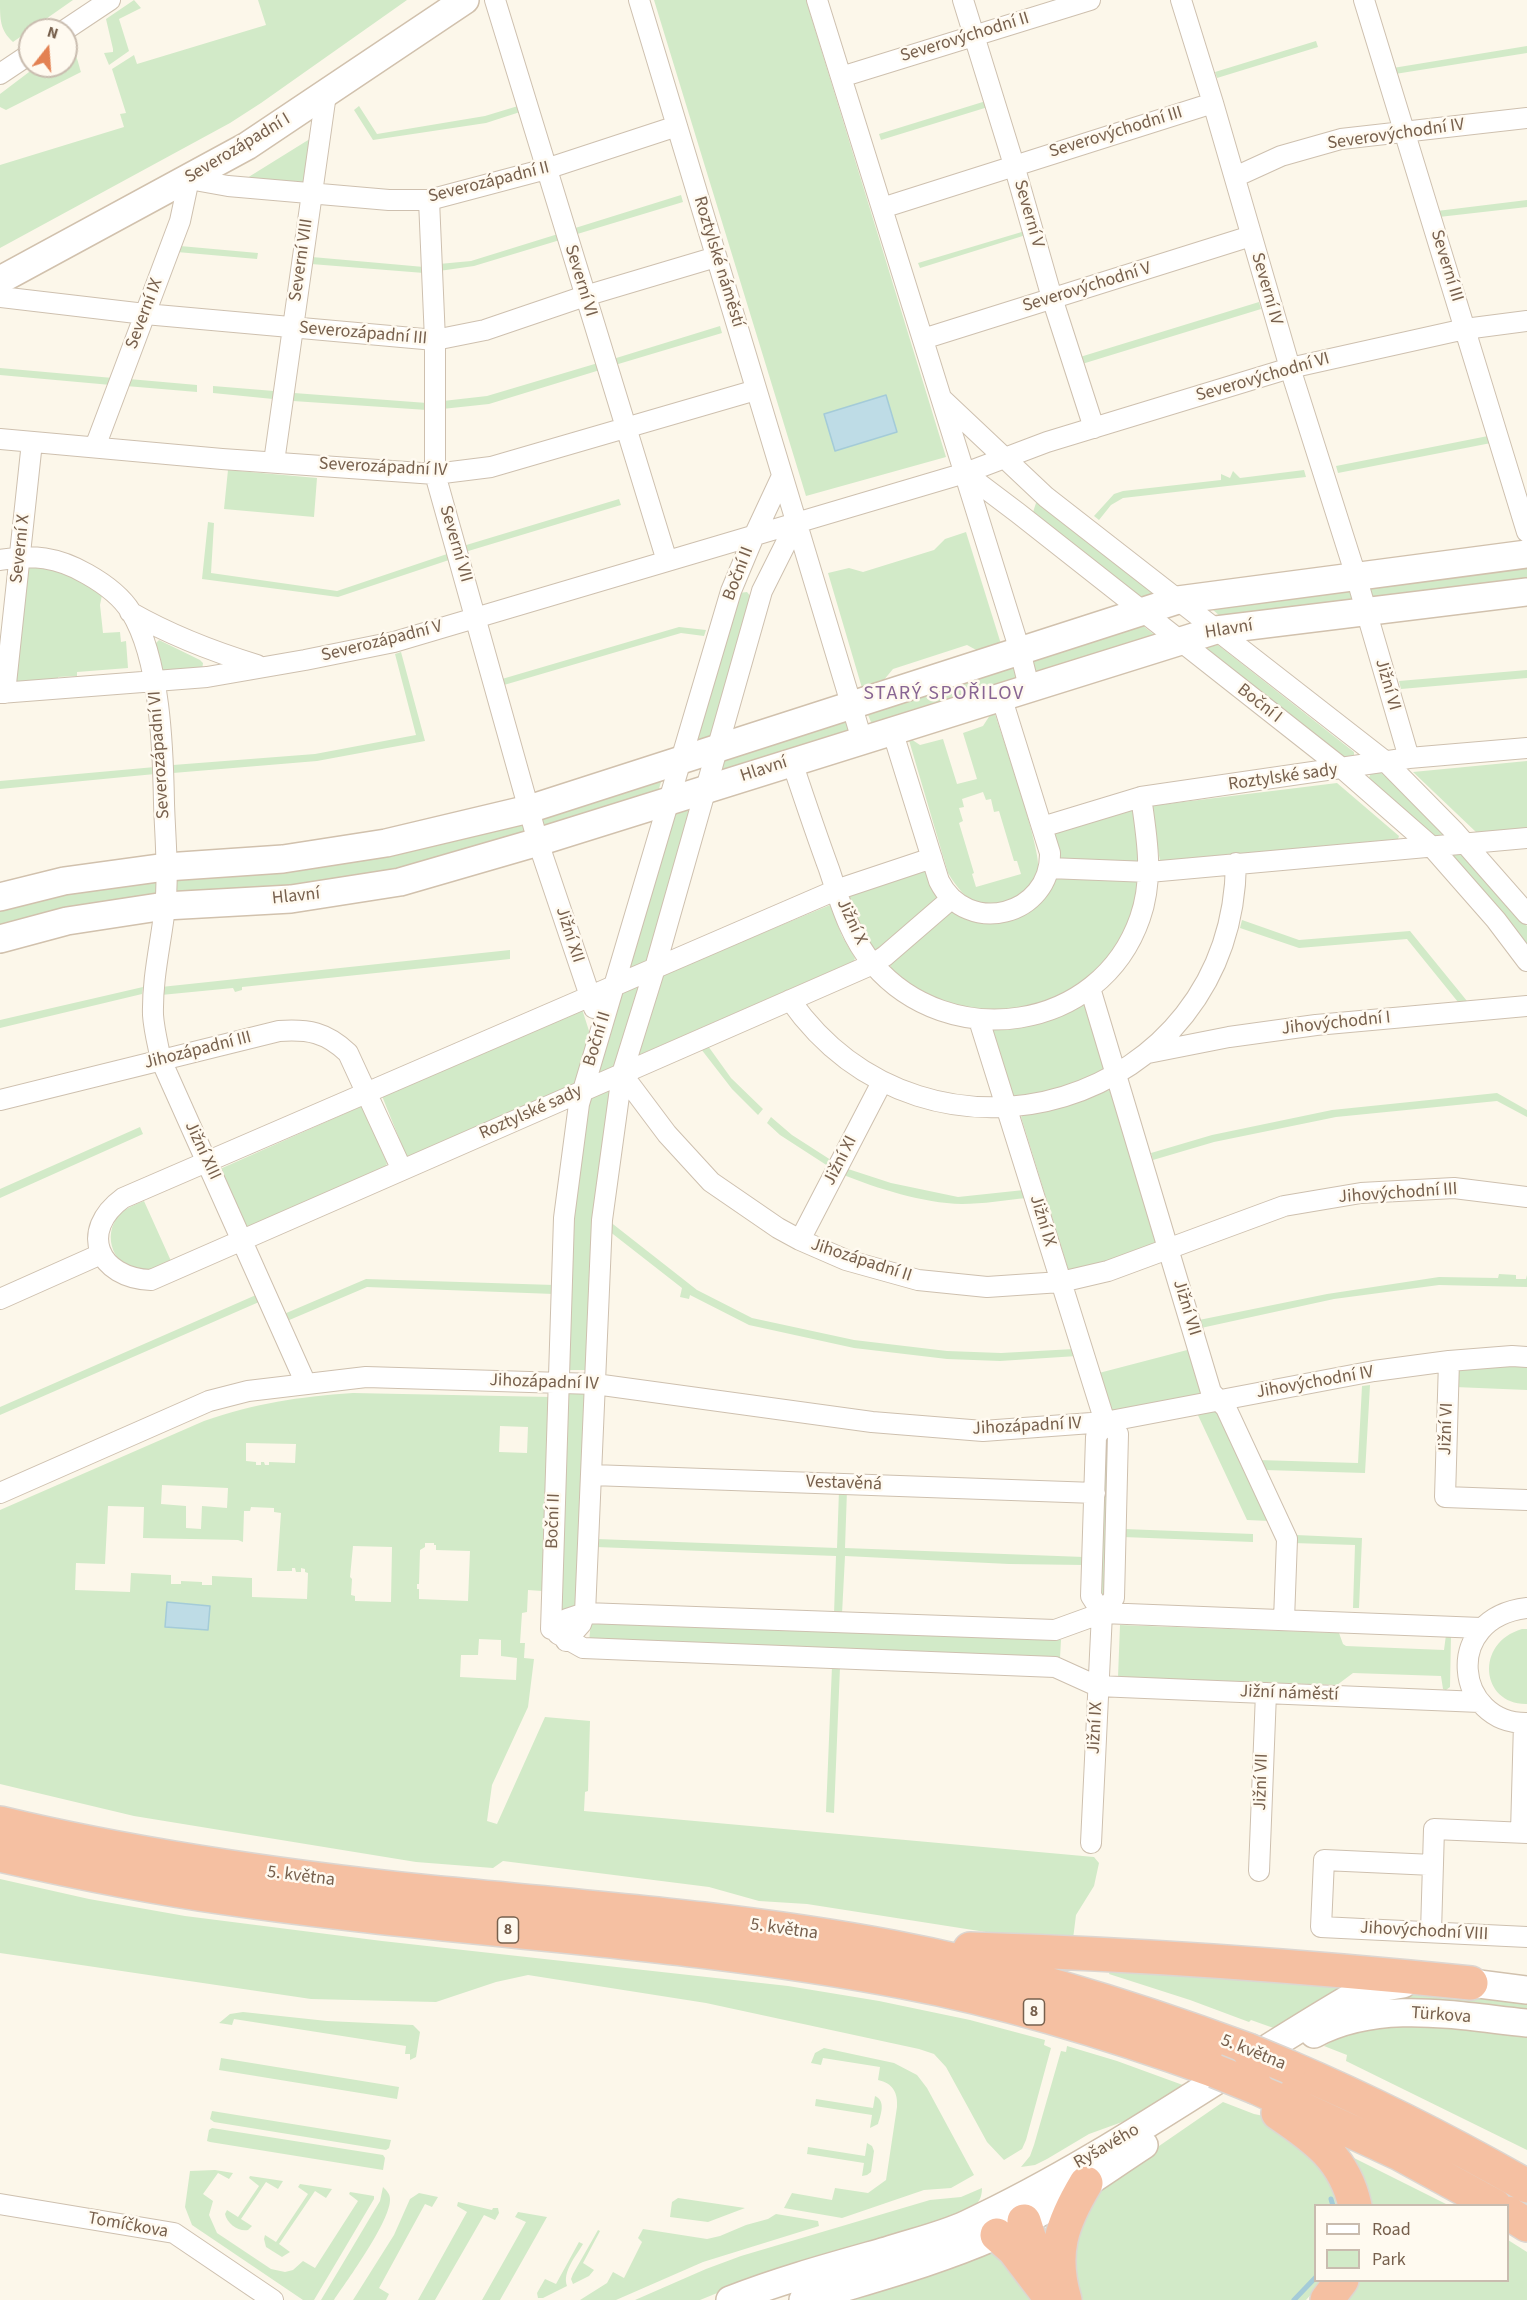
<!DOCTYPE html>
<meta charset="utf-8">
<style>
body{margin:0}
#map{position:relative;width:1527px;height:2300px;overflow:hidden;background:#fcf7ea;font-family:"Source Sans 3",sans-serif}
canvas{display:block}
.legend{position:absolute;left:1314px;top:2204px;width:195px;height:78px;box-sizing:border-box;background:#fffaf0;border:2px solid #c9bcaf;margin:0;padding:8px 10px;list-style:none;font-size:18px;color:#77604d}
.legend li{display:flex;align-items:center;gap:12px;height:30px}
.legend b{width:30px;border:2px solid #c9bcaf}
.north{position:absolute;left:18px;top:18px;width:60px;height:60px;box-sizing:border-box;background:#fffaf0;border:2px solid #c9bcaf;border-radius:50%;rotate:17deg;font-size:16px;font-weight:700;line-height:24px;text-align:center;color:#77604d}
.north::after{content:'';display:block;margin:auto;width:21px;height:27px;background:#e38152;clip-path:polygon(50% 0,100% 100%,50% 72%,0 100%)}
</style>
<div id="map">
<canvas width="1527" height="2300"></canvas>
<ul class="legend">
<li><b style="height:8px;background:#fff"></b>Road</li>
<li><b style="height:16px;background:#d2eac8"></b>Park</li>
</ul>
<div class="north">N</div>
</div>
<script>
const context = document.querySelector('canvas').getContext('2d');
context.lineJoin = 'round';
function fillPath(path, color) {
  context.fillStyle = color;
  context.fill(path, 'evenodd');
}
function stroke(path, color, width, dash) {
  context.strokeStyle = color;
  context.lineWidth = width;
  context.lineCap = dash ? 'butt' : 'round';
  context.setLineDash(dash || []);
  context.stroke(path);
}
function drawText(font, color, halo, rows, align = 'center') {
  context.font = font + ' "Source Sans 3",sans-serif';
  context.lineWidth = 5;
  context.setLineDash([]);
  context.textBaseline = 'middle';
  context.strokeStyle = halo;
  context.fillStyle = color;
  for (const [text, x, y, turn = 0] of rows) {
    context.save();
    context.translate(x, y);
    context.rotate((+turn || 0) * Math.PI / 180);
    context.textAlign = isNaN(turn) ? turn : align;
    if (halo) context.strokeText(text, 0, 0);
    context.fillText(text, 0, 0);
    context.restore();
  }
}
fillPath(new Path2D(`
 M0 0H73L13 42C0 30 0 20 0 0Z
 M134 0 141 8 119 19 129 51 109 65 104 53 113 52V49L106 19Z
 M258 0H407L261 103 230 123 0 248V165L124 127 120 114 126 113 112 69 134 55 137 64 266 25Z
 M654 0H806L946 457 806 496Z
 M1316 41 1318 47 1217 78 1215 72Z
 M1527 46V53L1395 74 1393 68Z
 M66 49C77 50 78 63 81 72L6 110 0 107V94L37 66H66Z
 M986 101 988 107 881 140 879 134Z
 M359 106 377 134 485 116 518 106 520 112 486 123 373 140 354 110Z
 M313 137 306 183 301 185 247 178Z
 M681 195 683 202 574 235 572 229Z
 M1527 200V207L1439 217 1437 211Z
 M1025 231 1026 235 920 268 918 263Z
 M558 234 560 240 474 266 439 271V264L471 261Z
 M180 246 258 253 257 259 177 252Z
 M312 257 424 267V273L311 264Z
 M1259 302 1261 309 1082 364 1080 357Z
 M720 326 722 333 615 365 613 359Z
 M598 363 600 370 489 404 442 409 443 401 487 396Z
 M0 368 113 378 111 385 0 375Z
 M129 379 197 385V392L126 386Z
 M213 386 274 391 273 399 213 393Z
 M294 393 427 403V410L293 401Z
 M1488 436 1491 443 1338 473 1336 466Z
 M228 470 317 478 314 517 224 509Z
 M1304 470 1306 477 1123 498 1111 505 1099 520 1094 516 1114 494 1123 491 1221 480V474L1230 478 1233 471 1240 478Z
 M619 499 621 505 465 552 463 546Z
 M1036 503H1042L1154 594 1141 598 1033 512Z
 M208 522 214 523 211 573 337 591 447 554 449 560 338 597 202 579Z
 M966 532 1001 644 980 652 967 645 893 669 883 681 862 688 828 573 849 568 863 572 934 550 945 539Z
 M1527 565V584L1372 601 1369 585Z
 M26 566 61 571 86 584 102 595 100 605 103 633 120 632 121 642 126 641 128 668 77 672V676L58 677V681L15 685Z
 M1350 585 1355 602 1221 617 1203 601Z
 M747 592 751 597 710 739 703 745 696 740 739 593Z
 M1138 622 1156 636 1033 675 1032 656Z
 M679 627 706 630 704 636 681 633 504 685 502 679Z
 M159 640 200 660 203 663 202 670 163 673 155 644Z
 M1218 645 1354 752V758L1343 760 1203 648Z
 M401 652 425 741 317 761 173 773V765L315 754 416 735 395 654Z
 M1016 664 1018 683 873 727 866 710Z
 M1527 670V678L1401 689 1399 681Z
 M992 712 995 714C1003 739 1042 851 1038 869 1032 891 1014 901 994 905 973 910 957 888 948 873L908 737 920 745 943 739 957 784 977 779 963 733 983 726ZM983 792 986 800 991 799 994 812 999 811 1014 861H1017L1021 874 976 887 972 874 974 873 959 823 963 821 959 808 964 807 962 799Z
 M846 715 851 735 721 776 716 762Z
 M1527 761V828L1476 832 1413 772Z
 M155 767V774L0 789V781Z
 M1378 770 1443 829V835L1440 839H1434L1371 781 1369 778 1371 772Z
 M664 772 658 792 545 832 539 815Z
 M1337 783 1399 836 1398 839 1160 861 1150 806Z
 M692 804 652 962 631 970 627 965 669 812Z
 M1133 809 1145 864 1060 862 1052 835 1055 832Z
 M523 817 531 833 449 861 300 889 176 896 173 879Z
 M1466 854 1527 926V947L1452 855Z
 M928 869 941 897 876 954 857 927 848 894Z
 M157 877 160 895 0 928V907Z
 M1055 877 1137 880 1141 885 1136 910 1117 949 1092 978 1058 1000 1027 1010 977 1013 922 996 890 971 891 962 952 911C962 913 969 919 979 922 984 924 992 922 998 922 1027 920 1043 900 1055 877Z
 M830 905 842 936 855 958 854 961 639 1055 637 1052 659 976Z
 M1242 920 1299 940 1410 931 1467 1001 1458 1002 1407 939 1299 948 1240 928Z
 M510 950V959L242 987V990L235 992 233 988 161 995V987Z
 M641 984 620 1067 600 1076 596 1068 617 995Z
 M143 987 142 994 0 1028V1020Z
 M1087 1003 1110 1066 1084 1083 1011 1098 991 1034 994 1026 1073 1009Z
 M582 1009 590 1034 576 1083 407 1158 382 1096Z
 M708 1046 731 1078 763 1109 758 1115 732 1089 701 1049Z
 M1113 1089 1159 1247 1069 1272 1021 1117 1025 1113 1069 1103Z
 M609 1091 613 1094 586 1370H570L566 1367 570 1219 585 1101Z
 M1497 1093 1527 1110V1117L1497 1101 1336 1117 1214 1142 1153 1160 1151 1153 1212 1135 1332 1110Z
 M362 1106 387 1163 386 1166 246 1228 220 1169Z
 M771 1117 792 1135 834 1162 831 1168 780 1135 767 1123Z
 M140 1127 143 1134 0 1198V1189Z
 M845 1168 891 1183 958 1197 1024 1190 1027 1198C1006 1200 983 1204 962 1204 922 1203 879 1189 841 1174Z
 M144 1201 171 1261C162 1265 153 1270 143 1270 114 1270 101 1236 119 1215 126 1208 136 1204 144 1201Z
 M609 1221 697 1290 752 1318 854 1340 947 1351 1001 1353 1074 1349 1077 1356 1000 1361 947 1359 854 1348 749 1325 690 1295 689 1299 680 1297 682 1288 609 1231Z
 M1499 1274 1516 1275V1279H1526L1527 1275V1287L1439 1285 1334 1299 1201 1328 1199 1320 1327 1294 1439 1277 1498 1278Z
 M366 1279 554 1285V1294L367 1287 287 1321 284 1314Z
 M256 1295 259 1302 0 1415V1407Z
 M1191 1349 1203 1395 1111 1412 1099 1373Z
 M1527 1366V1390L1455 1387 1459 1368Z
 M1370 1385 1365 1473 1265 1470 1296 1535 1362 1538 1359 1608H1353L1355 1545 1293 1543 1258 1460 1358 1463 1362 1386Z
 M587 1391 575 1612 556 1611 563 1393Z
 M353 1393 551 1397 542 1591 528 1590 527 1612 522 1613 520 1643H525L524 1658 534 1659 528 1707 492 1785 487 1821 497 1824 545 1717 590 1721 588 1791 585 1792 584 1811 1094 1857 1099 1863 1094 1886 1076 1915 1073 1939 1024 1938 807 1904 759 1901 709 1887 503 1861 493 1868 416 1862 134 1816 0 1784V1510L204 1421C257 1403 297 1397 353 1393ZM500 1426 528 1427 527 1453 499 1452ZM246 1443 296 1444 295 1463 269 1462V1465H265L264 1462H261V1465H256V1462L246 1461ZM162 1485 228 1488 227 1508 202 1506 201 1529 186 1528V1506L161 1504ZM108 1506 144 1507 143 1538 238 1540 243 1542 244 1511H250L251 1507 274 1508V1512L281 1513 277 1571H292V1568H295L296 1572H301V1568L305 1569V1572L308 1573 307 1599 252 1597V1578L212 1576V1585H202V1582L181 1581V1584H171V1575L131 1573 130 1592 75 1590 76 1563 105 1564ZM425 1543H434V1545H436V1550L470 1551 468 1601 419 1599V1589H417V1584H419L420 1550 425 1547ZM353 1546 392 1547 391 1602 355 1601V1596L351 1595 352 1579 350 1577ZM479 1639 501 1640V1656L517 1658 516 1680 460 1677 461 1655H478Z
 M1218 1409 1270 1521 1247 1520 1196 1411Z
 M1108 1436 1107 1596 1101 1598 1102 1439Z
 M839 1490H847L845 1548 1084 1557V1565L1009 1564 845 1556 842 1614H834L836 1556 596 1547 597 1539 837 1548Z
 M1124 1529 1253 1534V1542L1123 1537Z
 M591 1621 1056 1635 1061 1640 1060 1658 1056 1661 589 1642Z
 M1120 1625 1339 1633 1343 1644 1346 1646 1444 1650 1446 1635H1451L1450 1687 1446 1690 1443 1689 1441 1676 1353 1673 1337 1685 1118 1677Z
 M1522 1629H1527V1704C1481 1705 1474 1643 1522 1629Z
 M832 1666 840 1667 834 1813 826 1812Z
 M0 1879 89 1899 185 1916 382 1941 788 1986 879 2001 970 2020 1045 2040 1044 2045 1051 2048 1026 2140 1022 2149 1004 2160 987 2142 946 2067 934 2054 919 2049 706 2003 528 1975 496 1982 436 2002 311 1999 0 1953Z
 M1112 1966 1357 1982 1282 2031 1251 2020 1249 2022 1190 2000 1109 1974Z
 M1400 1989 1527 2001V2012L1388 1999Z
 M243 2012 327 2021 413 2025 420 2032 416 2057 410 2060V2054H405L406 2046 234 2019 232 2025 219 2023 230 2014Z
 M1430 2024 1527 2035V2150L1346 2061 1347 2055 1324 2046C1361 2024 1389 2026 1430 2024Z
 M1067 2046 1117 2061 1191 2088 1136 2117 1089 2134 1047 2159 1035 2165 1021 2167 1030 2156 1034 2145 1061 2051 1066 2052Z
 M824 2048 894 2063 917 2075 927 2088 974 2175 951 2188 924 2190 842 2218 784 2208 792 2193 832 2200 835 2188 868 2193 886 2180 897 2107C898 2093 893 2083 878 2080L880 2067 823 2058 821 2065 811 2063 815 2053Z
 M221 2058 399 2087 397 2099 219 2070Z
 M875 2096C886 2101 881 2114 878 2124L870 2128 872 2115 815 2106 816 2099 873 2108Z
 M1223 2102 1254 2114 1264 2116 1320 2158 1344 2205 1316 2206V2280L1323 2281 1306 2300H1083L1080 2294 1071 2255 1094 2194 1114 2177Z
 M212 2111 391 2140 389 2148 386 2150 214 2122 210 2119Z
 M212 2128 383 2155 385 2158 383 2170 210 2142 207 2141 209 2130Z
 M867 2143 872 2146 874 2151 871 2172 867 2175 862 2176 864 2163 807 2154 808 2147 865 2156Z
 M1354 2158 1448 2205H1365Z
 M215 2170 233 2173 229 2179 218 2173 203 2194 213 2201 209 2215 217 2233 271 2269 285 2272 293 2270 303 2261 315 2268 358 2201 349 2194 350 2192 374 2196V2199L314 2300H303L192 2225 185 2207 190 2171Z
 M250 2176 283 2181 278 2189 266 2182 241 2219 252 2226 248 2230C239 2232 227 2224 225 2214L227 2210 238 2217 259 2186 249 2178Z
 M300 2184 332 2189 326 2198 315 2191 279 2244 290 2252 282 2257 266 2247 264 2239 265 2235 276 2242 308 2194 298 2187Z
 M383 2187C387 2191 390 2194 390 2199 391 2220 347 2281 334 2300H321L380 2201Z
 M982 2188C982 2206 970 2209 955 2216L732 2287 700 2300H635L706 2269 741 2256 930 2200 961 2197Z
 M419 2193 438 2197 432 2207 425 2204 379 2288 389 2294 386 2300H353L394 2235 410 2199Z
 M678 2198 745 2208 708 2222 670 2217 672 2202Z
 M458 2202 492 2210 493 2208H498L499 2213 495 2220 484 2215 435 2300H418L467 2212 457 2206Z
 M518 2212 547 2217 500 2300H482L526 2222 515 2217Z
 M776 2214 818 2221 819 2226 703 2262 616 2300H580L607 2283 613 2272 624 2278 642 2242 638 2238 643 2229 707 2239 720 2236 746 2225 768 2219Z
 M598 2230 600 2231 583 2263 594 2270 589 2276 573 2284 571 2279 573 2274Z
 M1508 2240 1527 2252V2300H1343L1356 2281 1508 2280Z
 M579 2242 583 2244C576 2256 562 2272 567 2286L543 2298H538L537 2293 545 2279 556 2284Z
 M993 2249 1032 2300H840Z`), '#d2eac8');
const water = new Path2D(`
 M886 395 897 432 835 451 824 414Z
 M167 1602 210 1606 208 1630 165 1627Z`);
fillPath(water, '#bedce6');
stroke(water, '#a4cbd8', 1.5);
stroke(new Path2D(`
 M1331 2199 1333 2206
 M1294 2300 1316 2277`), '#a4cbd8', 5);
const street = new Path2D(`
 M495 0 667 561
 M639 0 862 740
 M817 0 1020 651 1029 687
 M963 0 1014 165 1052 298 1094 428
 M1181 0 1213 103 1290 368 1356 576 1409 758
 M1364 0 1527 532
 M65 30 110 0
 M0 74 30 54
 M841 77 1090 0
 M1235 177 1281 156 1341 139 1527 118
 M429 200 435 340V474L538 842 594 1008
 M882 208 1213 103
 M0 297 145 314 435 340 485 330 585 296 716 257
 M923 339 1251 236
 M942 399 1046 497 1386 762 1455 832 1527 914
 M0 439 222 459 435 474 491 467 756 390
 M95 447 180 221 189 179 228 186 389 200H429L546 169 677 126
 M274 462 326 94
 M965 473 1018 513 1343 769 1431 846 1496 920 1527 961
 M0 560C32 554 58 557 87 574 103 583 121 596 131 612 160 659 163 748 164 803 165 837 169 873 165 907 161 943 152 978 153 1015 154 1030 158 1045 161 1060L306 1384
 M130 612C172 636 211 651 257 665
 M0 693 207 677 305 660 394 642 965 473 1047 442 1290 368 1465 329 1527 321
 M5 693 32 442
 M892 730 939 881C967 937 1051 916 1050 853L1001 696
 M792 762C804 798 816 834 829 869 840 902 850 937 873 964 949 1053 1100 1033 1140 918 1154 878 1147 838 1141 797
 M1042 827 1141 797 1409 758 1527 748
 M932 858 836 890 123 1198C78 1231 98 1278 151 1280L873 964 885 956 951 899
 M1049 868 1149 872 1527 838
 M1090 988 1211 1392 1226 1408 1287 1539 1284 1620
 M790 1000C929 1197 1233 1106 1236 863
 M979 1020 1105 1422 1118 1434 1114 1598 1102 1613 1091 1843
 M1148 1053 1229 1037 1316 1025 1527 1006
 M622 1074 667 1134 711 1182 778 1228 800 1240 846 1260 918 1280 987 1287 1061 1282 1108 1271 1284 1206 1361 1193 1454 1188 1527 1197
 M0 1100 279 1031C308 1029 326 1032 348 1053L402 1170
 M800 1240 882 1082
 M0 1299 101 1254
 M1449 1361 1445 1497 1527 1500
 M592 1475 1095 1493
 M0 1493 209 1401 248 1391 366 1377 595 1384 872 1422 983 1431 1105 1422 1374 1371 1449 1361 1512 1356 1527 1357
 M1527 1608C1441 1618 1455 1724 1527 1723
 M1102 1613 1091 1596 1096 1437 1105 1422
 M551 1629 564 1218 579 1104 731 591 754 536 782 476
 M551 1629 567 1619 585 1613 1055 1630 1102 1613 1481 1628
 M558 1634 583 1648 1055 1667 1097 1686 1480 1702
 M566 1641 581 1624 585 1613 602 1220 622 1074 655 968 762 591 796 523
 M1521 1832 1524 1723
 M1433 1865 1324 1860 1321 1927 1527 1937
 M1259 1871 1266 1693
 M1431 1932 1434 1829 1527 1833
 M0 2204 174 2233 273 2300`);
const secondary = new Path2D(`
 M0 280 247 146 465 0
 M0 897 64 881 166 867 283 859 386 843 529 809 1178 600 1527 554
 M0 939 67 921 165 906 291 899 400 882 538 842 1216 630 1527 592
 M1451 1983H1471L1527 1990
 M1314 2034C1380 1999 1457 2016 1527 2023
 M730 2300C781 2280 833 2266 886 2251 913 2242 941 2236 967 2224 1102 2161 1222 2073 1350 1998L1373 1989 1403 1984
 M803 2300C867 2280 934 2263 995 2236 1048 2212 1095 2177 1144 2145`);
const highway = new Path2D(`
 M0 1823C141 1857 285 1877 429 1892 584 1907 739 1918 892 1947 1014 1970 1132 2007 1248 2050
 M0 1855C75 1872 150 1887 226 1898 452 1931 680 1939 904 1982 1011 2002 1113 2034 1215 2071
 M970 1949C1137 1954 1304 1966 1471 1983
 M1289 2067C1371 2102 1450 2142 1527 2186
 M1257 2088 1400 2154 1495 2206
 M1278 2113C1315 2138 1345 2159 1355 2206
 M1508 2213 1527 2225
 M1024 2221 1041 2275
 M997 2235 1014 2250 1052 2300
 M1065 2300C1051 2253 1062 2223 1086 2183
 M1327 2300 1342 2280`);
stroke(street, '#cec0af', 22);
stroke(secondary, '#d1c1ad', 30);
stroke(highway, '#dcd6d1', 36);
stroke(street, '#fff', 20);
stroke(secondary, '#fff', 27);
stroke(highway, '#f5c0a2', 33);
const highwayBridge = new Path2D(`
 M1248 2050 1289 2067
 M1215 2071 1257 2088`);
stroke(highwayBridge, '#dcd6d1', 36, []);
stroke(highwayBridge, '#f5c0a2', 33);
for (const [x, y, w] of [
 [508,1930,21],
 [1034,2012,21]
]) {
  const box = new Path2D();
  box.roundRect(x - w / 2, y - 13, w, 26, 4.5);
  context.fillStyle = '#fffaf0';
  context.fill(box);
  stroke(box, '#77604d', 1.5);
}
drawText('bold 16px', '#77604d', null, [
 ["8",508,1930],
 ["8",1034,2012]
]);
drawText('18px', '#77604d', '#fffaf0', [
 ["Severovýchodní II",965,38,-17],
 ["Severovýchodní III",1116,133,-17],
 ["Severovýchodní IV",1396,135,-8],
 ["Severozápadní I",238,149,-31],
 ["Severozápadní II",489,183,-14],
 ["Severní V",1028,214,74],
 ["Severní VIII",302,260,-82],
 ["Roztylské náměstí",718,262,73],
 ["Severní III",1446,266,73],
 ["Severní VI",580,281,73],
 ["Severovýchodní V",1087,288,-17],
 ["Severní IV",1266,289,74],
 ["Severní IX",145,314,-69],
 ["Severozápadní III",363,334,5],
 ["Severovýchodní VI",1263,378,-16],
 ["Severozápadní IV",383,468,3],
 ["Severní VII",455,544,74],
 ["Severní X",21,549,-84],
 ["Boční II",739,574,-69],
 ["Hlavní",1229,630,-9],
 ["Severozápadní V",382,642,-14],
 ["Jižní VI",1387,685,74],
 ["Boční I",1259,704,38],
 ["Severozápadní VI",160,755,-94],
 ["Hlavní",764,770,-18],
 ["Roztylské sady",1283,778,-8],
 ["Hlavní",296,897,-6],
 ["Jižní X",851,922,65],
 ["Jižní XII",569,935,72],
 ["Jihovýchodní I",1336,1024,-6],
 ["Boční II",598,1039,-73],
 ["Jihozápadní III",198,1051,-14],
 ["Roztylské sady",531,1113,-24],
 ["Jižní XIII",202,1151,65],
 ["Jižní XI",841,1161,-63],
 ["Jihovýchodní III",1398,1194,-4],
 ["Jižní IX",1042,1221,73],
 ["Jihozápadní II",861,1261,18],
 ["Jižní VII",1186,1308,73],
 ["Jihozápadní IV",544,1383,2],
 ["Jihovýchodní IV",1315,1383,-10],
 ["Jihozápadní IV",1027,1427,-3],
 ["Jižní VI",1447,1429,-88],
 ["Vestavěná",844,1484,2],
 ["Boční II",554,1521,-88],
 ["Jižní náměstí",1289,1694,2],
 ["Jižní IX",1096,1728,-87],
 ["Jižní VII",1262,1782,-88],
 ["5. května",301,1877,7],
 ["5. května",784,1930,8],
 ["Jihovýchodní VIII",1424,1932,3],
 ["Türkova",1441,2016,4],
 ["5. května",1253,2053,22],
 ["Ryšavého",1107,2147,-30],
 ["Tomíčkova",128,2226,10]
]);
context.letterSpacing = '1.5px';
drawText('20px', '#886593', '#fffaf0', [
 ["STARÝ SPOŘILOV",944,695]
]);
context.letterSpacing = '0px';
</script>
